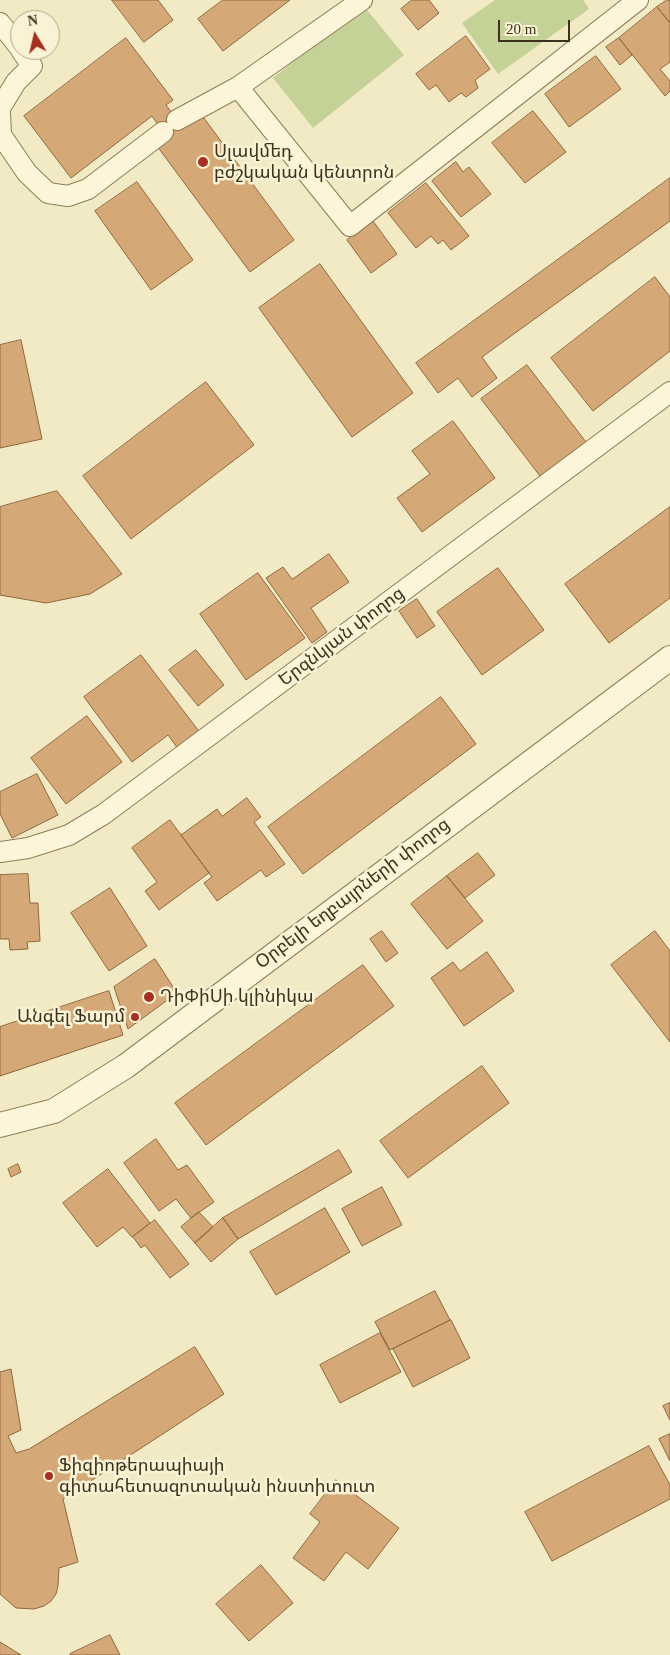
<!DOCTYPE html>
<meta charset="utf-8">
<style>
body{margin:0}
#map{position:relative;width:670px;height:1655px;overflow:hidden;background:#f2eac5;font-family:"Times New Roman",serif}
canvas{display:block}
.north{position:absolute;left:10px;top:10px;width:50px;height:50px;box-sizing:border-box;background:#f9f2d5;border:1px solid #aea58c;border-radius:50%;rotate:351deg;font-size:14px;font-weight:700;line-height:20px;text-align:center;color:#3e311e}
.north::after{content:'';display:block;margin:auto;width:18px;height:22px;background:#a52f22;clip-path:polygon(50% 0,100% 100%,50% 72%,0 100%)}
.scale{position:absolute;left:498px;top:20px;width:72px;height:22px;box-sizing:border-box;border:2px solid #3e311e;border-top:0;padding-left:6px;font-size:15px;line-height:18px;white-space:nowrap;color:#3e311e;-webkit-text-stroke:4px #f9f2d5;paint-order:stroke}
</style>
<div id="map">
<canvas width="670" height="1655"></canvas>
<div class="north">N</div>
<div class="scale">20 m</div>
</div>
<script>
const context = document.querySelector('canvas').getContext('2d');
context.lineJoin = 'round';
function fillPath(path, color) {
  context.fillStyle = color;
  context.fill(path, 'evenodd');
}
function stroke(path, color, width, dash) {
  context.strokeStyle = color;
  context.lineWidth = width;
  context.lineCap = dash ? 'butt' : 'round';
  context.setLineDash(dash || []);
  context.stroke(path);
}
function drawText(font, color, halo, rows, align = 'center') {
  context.font = font + ' "Times New Roman","Noto Sans Armenian",serif';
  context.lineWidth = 5;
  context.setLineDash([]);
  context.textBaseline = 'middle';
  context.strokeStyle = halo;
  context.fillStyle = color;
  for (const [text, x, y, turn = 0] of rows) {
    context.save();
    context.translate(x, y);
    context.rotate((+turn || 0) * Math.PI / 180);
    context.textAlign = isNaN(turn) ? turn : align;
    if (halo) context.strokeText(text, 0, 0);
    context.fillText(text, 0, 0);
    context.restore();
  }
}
fillPath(new Path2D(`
 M495 0H583L589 9 498 74 462 23Z
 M363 5 404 55 313 128 273 78Z`), '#c5d297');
const building = new Path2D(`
 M112 0H158L173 20 144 42Z
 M223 0H290L223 51 198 19Z
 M412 0H429L439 13 418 30 401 9Z
 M667 0H670V23L657 7Z
 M657 7 670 23V62L660 69 670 81V91L665 96 619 38Z
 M466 36 490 69 475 80 478 88 466 97 461 93 449 102 436 85 429 90 416 74Z
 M126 38 173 100 166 105 183 128 201 114 294 240 250 272 157 146 163 132 152 116 71 178 24 116Z
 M619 38 632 55 620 65 606 47Z
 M596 56 621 89 569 127 545 94Z
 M533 111 566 152 525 183 492 143Z
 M456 162 463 172 469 167 491 194 461 217 432 181Z
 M670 178V221L482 357 497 378 472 397 458 378 438 393 416 363Z
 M137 182 193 260 151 290 95 211Z
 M426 183 469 236 451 250 443 240 438 244 431 236 416 248 388 213Z
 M373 221 397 254 371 273 347 240Z
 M320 264 413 393 352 437 259 308Z
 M655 277 670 297V351L593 411 551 358Z
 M21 340 42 439 0 448V345Z
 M527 365 586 442 540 476 481 399Z
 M206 382 254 445 131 539 83 476Z
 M453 421 495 478 422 532 397 498 430 474 412 451Z
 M57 491 122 574 90 594 46 603 0 595V507Z
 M670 507V598L609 643 565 584Z
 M329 554 349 582 311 608 327 632 312 643 266 578 283 567 292 579Z
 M498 568 544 630 482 675 437 612Z
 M258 573 305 638 246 680 200 614Z
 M417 599 435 626 417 638 399 611Z
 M196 650 224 685 198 706 169 670Z
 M141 655 201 734 179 750 168 735 132 762 84 697Z
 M441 697 476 744 303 874 268 827Z
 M87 716 122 762 66 804 31 758Z
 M37 774 58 815 12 838 0 814V792Z
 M247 798 261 817 254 822 285 864 266 877 261 870 217 901 204 883 212 877 181 835 217 809 222 816Z
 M170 820 209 873 159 910 145 891 157 882 132 848Z
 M478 853 495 875 465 898 447 876Z
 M28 874 30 903H38L40 941 27 942 28 949 10 950 9 939H0V875Z
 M447 876 483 921 447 949 411 904Z
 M110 888 147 946 109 971 71 913Z
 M382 931 398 953 386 962 370 939Z
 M655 931 670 951V1042L611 965Z
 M487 952 514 991 464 1026 431 978 453 962 460 971Z
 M155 959 177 993 128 1029 114 987Z
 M363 965 394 1006 206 1145 175 1103Z
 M109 991 123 1035 0 1076V1027Z
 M482 1066 509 1103 408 1178 380 1141Z
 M156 1139 178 1170 187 1165 214 1202 191 1218 176 1199 159 1211 124 1163Z
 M339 1150 352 1172 238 1239 223 1218Z
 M18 1164 21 1172 11 1177 8 1169Z
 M108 1169 150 1223 132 1237 123 1227 97 1247 63 1203Z
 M382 1187 402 1225 362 1246 342 1209Z
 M325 1208 350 1252 276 1295 250 1252Z
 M199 1212 213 1227 195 1243 181 1227Z
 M223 1218 238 1239 211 1262 195 1243Z
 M155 1220 189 1264 170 1278 145 1245 141 1248 133 1237Z
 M435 1291 450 1320 390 1350 375 1322Z
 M451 1320 470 1358 413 1387 393 1349Z
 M380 1333 401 1372 340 1403 320 1365Z
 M195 1347 224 1394 63 1499 78 1562 59 1568 58 1586 56 1594 51 1601 44 1606 34 1609 16 1608 0 1594V1372L11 1369 21 1430 8 1436 16 1453 29 1449Z
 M670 1403V1420L663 1406Z
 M670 1434V1461L659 1439Z
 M649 1446 670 1485V1499L552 1561 525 1512Z
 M336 1480 399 1528 368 1569 346 1552 324 1581 293 1558 320 1522 310 1514Z
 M261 1565 293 1603 249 1641 216 1604Z
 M110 1635 120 1655H70V1654Z
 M0 1642 21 1655H0Z`);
fillPath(building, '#d4a877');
stroke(building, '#91673c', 1);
const minor = new Path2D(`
 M362 0 238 87 350 226 638 0
 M0 23 20 48
 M0 108 16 82 32 66 21 50
 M0 112 1 135 27 173 48 193 68 196 88 189 163 132
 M177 120 238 87
 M0 852 28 848 69 835 104 814 670 392`);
const tertiary = new Path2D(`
 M0 1125 54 1111 126 1066 670 658`);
stroke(minor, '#907c58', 22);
stroke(tertiary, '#907c58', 26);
stroke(minor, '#fcf5d9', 20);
stroke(tertiary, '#fcf5d9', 24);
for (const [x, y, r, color] of [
 [203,162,6,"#a52f22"],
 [149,997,6,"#a52f22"],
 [135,1017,5,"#a52f22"],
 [49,1476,5,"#a52f22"]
]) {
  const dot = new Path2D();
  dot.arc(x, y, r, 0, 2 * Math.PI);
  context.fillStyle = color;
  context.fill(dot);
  stroke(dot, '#f9f2d5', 2);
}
drawText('18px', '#3e311e', '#f9f2d5', [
 ["Սլավմեդ",214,152],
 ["բժշկական կենտրոն",214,173],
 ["ԴիՓիՍի կլինիկա",160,997],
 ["Անգել Ֆարմ",125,1017,"right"],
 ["Ֆիզիոթերապիայի",59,1466],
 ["գիտահետազոտական ինստիտուտ",59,1487]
], 'left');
drawText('18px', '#3e311e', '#f9f2d5', [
 ["Երզնկյան փողոց",342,637,-37],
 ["Օրբելի եղբայրների փողոց",353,894,-37]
]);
</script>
